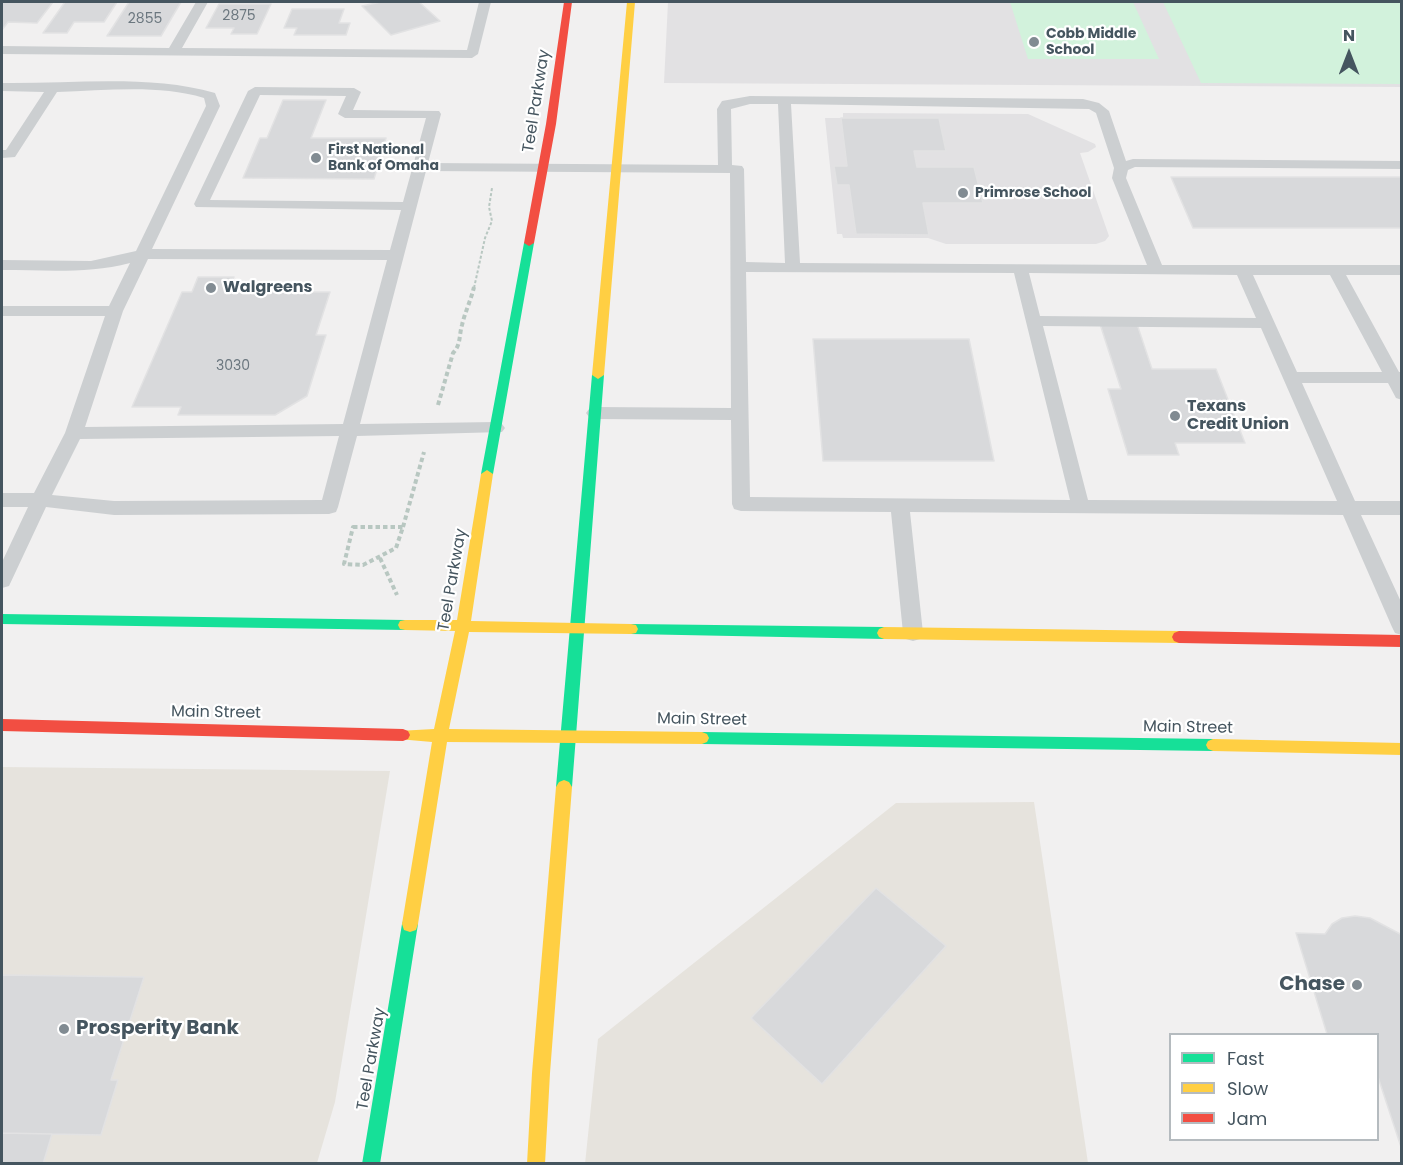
<!DOCTYPE html>
<style>
body{margin:0}
#map{position:relative;width:1403px;height:1165px;overflow:hidden;background:#f1f0f0;font-family:Poppins,sans-serif}
canvas{display:block}
.frame{position:absolute;inset:0;border:3px solid #45555f;pointer-events:none}
.legend{position:absolute;left:1169px;top:1033px;width:210px;height:108px;box-sizing:border-box;background:#fff;border:2px solid #b5bbbf;margin:0;padding:8px 10px;list-style:none;font-size:18px;color:#45555f}
.legend li{display:flex;align-items:center;gap:12px;height:30px}
.legend b{width:30px;border:2px solid #b5bbbf}
.north{position:absolute;left:1319px;top:24px;width:60px;height:60px;-webkit-text-stroke:4px #fff;paint-order:stroke;rotate:0deg;font-size:16px;font-weight:700;line-height:24px;text-align:center;color:#45555f}
.north::after{content:'';display:block;margin:auto;width:21px;height:27px;background:#45555f;clip-path:polygon(50% 0,100% 100%,50% 72%,0 100%)}
</style>
<div id="map">
<canvas width="1403" height="1165"></canvas>
<div class="frame"></div>
<ul class="legend">
<li><b style="height:8px;background:#16e098"></b>Fast</li>
<li><b style="height:8px;background:#ffcf43"></b>Slow</li>
<li><b style="height:8px;background:#f24e42"></b>Jam</li>
</ul>
<div class="north">N</div>
</div>
<script>
const context = document.querySelector('canvas').getContext('2d');
context.lineJoin = 'round';
function fillPath(path, color) {
  context.fillStyle = color;
  context.fill(path, 'evenodd');
}
function stroke(path, color, width, dash) {
  context.strokeStyle = color;
  context.lineWidth = width;
  context.lineCap = dash ? 'butt' : 'round';
  context.setLineDash(dash || []);
  context.stroke(path);
}
function drawText(font, color, halo, rows, align = 'center') {
  context.font = font + ' Poppins,sans-serif';
  context.lineWidth = 4.5;
  context.setLineDash([]);
  context.textBaseline = 'middle';
  context.strokeStyle = halo;
  context.fillStyle = color;
  for (const [text, x, y, turn = 0] of rows) {
    context.save();
    context.translate(x, y);
    context.rotate((+turn || 0) * Math.PI / 180);
    context.textAlign = isNaN(turn) ? turn : align;
    if (halo) context.strokeText(text, 0, 0);
    context.fillText(text, 0, 0);
    context.restore();
  }
}
fillPath(new Path2D(`
 M2 767 390 771 335 1102 317 1163 2 1164Z
 M1034 802 1088 1163 585 1164 598 1039 896 803Z`), '#e6e3dd');
fillPath(new Path2D(`
 M668 2H1401V87L664 83Z
 M843 113 1028 114 1095 144 1096 147 1088 152 1080 153 1109 236 1105 241 1096 244H946L928 238H843L842 234H837L825 118H843Z`), '#e2e1e3');
fillPath(new Path2D(`
 M1010 2H1133L1159 59H1028Z
 M1163 2H1401V84L1201 83Z`), '#d2f2dc');
const building = new Path2D(`
 M2 2H53L37 23 8 22 2 30Z
 M65 2H117L104 22H74L67 33H43Z
 M129 2H181L161 36H107Z
 M381 2H419L440 21 391 35 362 6Z
 M219 4H271L257 34H231L234 28H206Z
 M292 9H344L339 23H350L346 35H294L297 28H284Z
 M283 100H326L311 138H386L374 179 243 178 260 138H267Z
 M841 118H939L946 151H914L917 167H974L983 203H923L929 235 856 234 849 185H837L834 166H847Z
 M1171 177H1402V228H1193Z
 M198 277H234L227 292H330L316 335H326L307 396 275 415H178L181 407H132L182 292H192Z
 M1100 324H1137L1152 369H1216L1245 443H1175L1179 455H1128L1108 389H1121Z
 M813 339H969L994 461H823Z
 M876 888 946 946 822 1084 751 1018Z
 M1355 916 1370 918 1402 935V1150L1378 1077V1034H1327L1296 933 1325 934 1332 924 1342 918Z
 M2 975 144 977 111 1080H118L101 1135 2 1133Z
 M2 1133 52 1134 43 1164H2Z`);
fillPath(building, '#d8d9db');
stroke(building, '#e2e2e3', 1.5);
stroke(new Path2D(`
 M474 288 485 238 492 221 489 207 492 188`), '#b8c7c1', 2, [3, 2]);
stroke(new Path2D(`
 M438 405 453 353C461 345 459 335 462 325 465 312 471 300 474 287
 M353 527H403L396 548 363 565 344 564Z
 M403 527 424 452
 M380 558 397 595`), '#b8c7c1', 4, [4.5, 3]);
fillPath(new Path2D(`
 M196 2H208L182 48 467 50 479 2H491L478 54 472 58 2 54V46L169 48Z
 M2 83C70 84 150 74 215 93L220 106 152 249 390 250 401 210 196 207 194 204 248 91 255 87 354 88 361 92 353 110 439 111 441 114 428 163 718 165 717 109 722 101 750 96 1083 99 1099 103 1109 111 1126 161 1133 159 1402 161V169L1135 167 1128 170 1126 178 1162 265H1402V275H1346L1399 372H1402V400L1396 398 1388 383H1302L1355 501H1402V515H1361L1402 604V635L1395 633 1392 627 1343 515 910 512 923 633 920 639 913 641 906 639 903 633 891 512 741 511 734 509 732 504 731 420 595 419 589 417 586 413 589 409 595 407 731 408 730 173 426 171 360 424 496 422 502 424 505 428 502 432 357 436 338 507 336 512 329 514 114 515 46 507 9 586 2 588V562L28 507H2V493H34L65 433 105 316H2V306H109L130 263C88 274 45 270 2 270V260L91 261 136 251 206 106 204 98C157 84 105 91 57 92L15 157 2 158V150H6L44 92 2 91ZM260 95 346 96 338 114 345 118H426L403 202 210 200ZM750 104H778L785 263 746 262 744 169 742 166 732 165 731 109ZM791 104 1089 109 1096 113 1114 168 1112 178 1147 265 800 263ZM148 259 387 260 343 424 85 427 123 311ZM746 272 1014 273 1070 500 750 497ZM1029 273 1237 275 1256 318 1040 316ZM1253 275H1330L1382 372H1297ZM1043 326 1261 328 1337 501 1088 500ZM339 436 322 500 114 501 52 495 80 439Z`), '#cccfd1');
fillPath(new Path2D(`
 M529 240 534 243 493 474 487 478 481 474 524 243Z
 M598 371 604 375 572 787 569 792 564 794 559 792 556 787 592 375Z
 M2 614 405 620 410 621 412 625 410 629 405 630 2 624Z
 M631 624 884 627 889 629 891 633 889 637 884 639 631 634 626 633 624 629 626 625Z
 M702 732 1213 739 1218 741 1220 745 1218 749 1213 751 702 744 697 742 695 738 697 734Z
 M410 916 416 918 418 924 380 1164H362L402 924 404 918Z`), '#16e098');
fillPath(new Path2D(`
 M627 2H635L604 375 598 379 592 375Z
 M487 470 493 474 471 621 631 624 636 625 638 629 636 633 631 634 469 632 449 729 702 732 707 734 709 738 707 742 702 744 447 742 418 924 416 930 410 932 404 930 402 924 432 742 398 739 396 735 398 731 434 729 455 631 405 630 400 629 398 625 400 621 405 620H457L481 474Z
 M884 627 1179 631 1184 633 1186 637 1184 641 1179 643 884 639 879 637 877 633 879 629Z
 M1213 739 1402 743V755L1213 751 1208 749 1206 745 1208 741Z
 M564 780 569 782 572 787 550 1073 545 1164H527L532 1073 556 787 559 782Z`), '#ffcf43');
fillPath(new Path2D(`
 M564 2H572L556 124 534 243 529 246 524 243 546 124Z
 M1179 631 1402 635V647L1179 643 1174 641 1172 637 1174 633Z
 M2 719 403 729 408 731 410 735 408 739 403 741 2 731Z`), '#f24e42');
for (const [x, y, r, color] of [
 [1034,42,6,"#818b92"],
 [316,158,6,"#818b92"],
 [963,193,6,"#818b92"],
 [211,288,6,"#818b92"],
 [1175,416,6,"#818b92"],
 [1357,985,6,"#818b92"],
 [64,1029,6,"#818b92"]
]) {
  const dot = new Path2D();
  dot.arc(x, y, r, 0, 2 * Math.PI);
  context.fillStyle = color;
  context.fill(dot);
  stroke(dot, '#fff', 2);
}
drawText('14px', '#6b777f', null, [
 ["2875",239,16],
 ["2855",145,19],
 ["3030",233,366]
]);
drawText('bold 14px', '#45555f', '#fff', [
 ["Cobb Middle",1046,34],
 ["School",1046,50],
 ["First National",328,150],
 ["Bank of Omaha",328,166],
 ["Primrose School",975,193]
], 'left');
drawText('16px', '#45555f', '#fff', [
 ["Teel Parkway",537,101,-81],
 ["Teel Parkway",453,580,-80],
 ["Main Street",216,713,1],
 ["Main Street",702,720,1],
 ["Main Street",1188,728,1],
 ["Teel Parkway",372,1059,-80]
]);
drawText('bold 16px', '#45555f', '#fff', [
 ["Walgreens",223,288],
 ["Texans",1187,407],
 ["Credit Union",1187,425]
], 'left');
drawText('bold 20px', '#45555f', '#fff', [
 ["Chase",1345,985],
 ["Prosperity Bank",76,1029,"left"]
], 'right');
</script>
